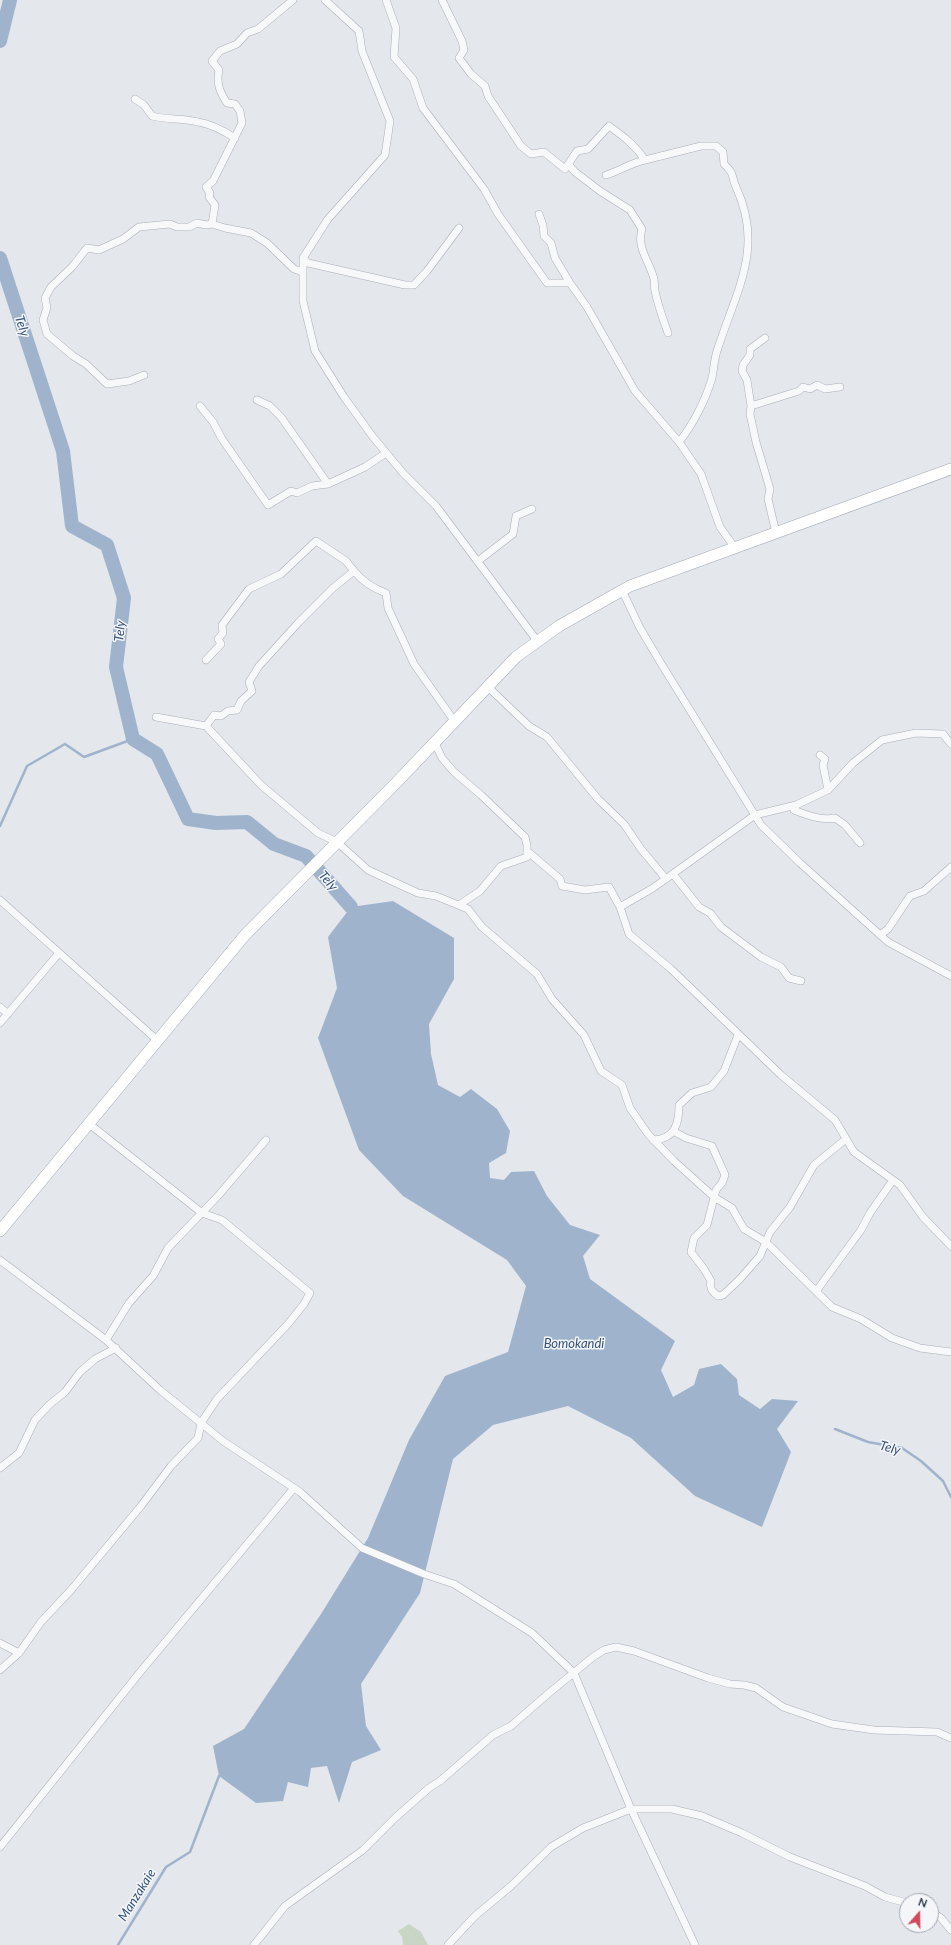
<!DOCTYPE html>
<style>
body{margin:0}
#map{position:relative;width:951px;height:1945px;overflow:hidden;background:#e4e7ec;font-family:Lato,sans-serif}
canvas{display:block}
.north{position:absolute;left:899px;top:1893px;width:40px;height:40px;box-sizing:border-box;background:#f4f6f9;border:1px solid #a4a8b1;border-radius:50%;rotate:20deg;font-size:11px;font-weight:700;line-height:16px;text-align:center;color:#2b3445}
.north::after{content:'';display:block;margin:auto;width:14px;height:18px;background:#d1495b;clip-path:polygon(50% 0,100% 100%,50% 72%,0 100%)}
</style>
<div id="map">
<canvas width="951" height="1945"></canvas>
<div class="north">N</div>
</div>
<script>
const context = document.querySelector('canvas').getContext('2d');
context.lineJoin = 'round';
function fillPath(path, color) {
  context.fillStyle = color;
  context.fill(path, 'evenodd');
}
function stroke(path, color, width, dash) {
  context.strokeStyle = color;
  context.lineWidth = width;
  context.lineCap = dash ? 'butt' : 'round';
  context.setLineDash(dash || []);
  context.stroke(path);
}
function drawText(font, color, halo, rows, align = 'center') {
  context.font = font + ' Lato,sans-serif';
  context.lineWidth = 3;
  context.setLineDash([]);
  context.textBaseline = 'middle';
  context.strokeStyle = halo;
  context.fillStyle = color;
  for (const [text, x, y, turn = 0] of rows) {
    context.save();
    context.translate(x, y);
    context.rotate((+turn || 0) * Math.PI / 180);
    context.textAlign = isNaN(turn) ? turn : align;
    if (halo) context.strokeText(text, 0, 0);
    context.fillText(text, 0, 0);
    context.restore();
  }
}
fillPath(new Path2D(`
 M409 1924 421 1932 428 1945H403L402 1937 398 1931Z`), '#c9d6c5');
fillPath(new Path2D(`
 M393 901 454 938V979L429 1024 431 1054 438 1085 460 1097 471 1089 497 1109 510 1131 506 1153 489 1163 490 1178 504 1180 511 1172 534 1171 547 1196 570 1225 600 1235 583 1256 590 1279 675 1341 661 1370 673 1397 694 1385 699 1369 721 1364 737 1379 739 1395 760 1409 772 1399 798 1401 777 1429 791 1452 762 1527 695 1496 631 1438 568 1406 493 1425 453 1459 420 1593 361 1684 366 1726 381 1750 352 1762 339 1803 327 1766 311 1768 308 1787 288 1782 283 1801 256 1803 219 1776 213 1746 244 1729 321 1614 368 1538 409 1440 445 1376 508 1352 526 1286 507 1260 403 1196 359 1150 318 1038 337 988 328 937 351 907Z`), '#9fb4cc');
stroke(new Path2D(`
 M0 826 27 766 65 744 84 757 133 739
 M835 1429 868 1442 902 1448 921 1461 943 1481 951 1497
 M118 1945 166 1867 190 1852 219 1776`), '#9fb4cc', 2.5);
stroke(new Path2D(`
 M0 41 10 0
 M0 258 63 451 72 526 107 545 124 598 116 667 133 739 157 754 188 819 216 823 247 822 274 844 306 856 351 907`), '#9fb4cc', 14);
const street = new Path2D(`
 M293 0 258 29 247 33 237 44 220 51 212 61 219 70C216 84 220 92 227 103L235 104 240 111 242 123 213 181 206 187 210 193 209 197 215 205 212 224 225 228 251 233 267 243 294 269 303 272
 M325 0 359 31 362 51 390 121 385 155 328 219 303 258V301L315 351 344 397 373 437 403 473 436 506 538 642
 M386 0 396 28 394 57 413 79 423 108 484 189 498 214 547 283H570L587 307 635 391 679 442 701 474 720 527 735 548
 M442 0 462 41 464 50 459 58 471 74 485 86 488 96 521 146 531 154 544 152 565 169 577 151 588 149 609 126C623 136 635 145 645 160L701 146H716L723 152 724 164C735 174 731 176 736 187 765 249 735 293 717 351 714 360 714 369 712 378 706 399 693 425 679 442
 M135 99 144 105 152 116C167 120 183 118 198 122 211 124 224 131 235 138
 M569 165 575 172 600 191 630 210 642 229C636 248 650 262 654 279 655 283 654 287 655 291 658 306 663 319 668 333
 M606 175C619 171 631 163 645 160
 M539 214 543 225 544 236 551 243 555 258 570 283
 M303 258 308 263 405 285H414L427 271 459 228
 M765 338 750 349V355L743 365 742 371 747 380 751 406 750 414 756 442 770 489 768 499 776 533
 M144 375 129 381 107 384 86 364 73 356 47 334 43 320 47 308 45 298 51 287 72 267 87 248 99 250 123 239 139 227 170 224 177 227H189L197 223 206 225 212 224
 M257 400 270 406 281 417 328 484
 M200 406 213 422 222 439 268 505 291 491 297 493 312 486 328 484 365 467 386 453
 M751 406 799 391 803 387 810 389 817 385 825 389 840 387
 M478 561 513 534 516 516 532 509
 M622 590 640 628 662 665 761 825 800 863 888 942 951 976
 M206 660 221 644 218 639 223 633 222 625 249 589 281 574 316 541 346 561 354 571
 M488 687 529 726 547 737 598 799 624 824 641 849 666 879
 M156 717 206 726 261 785 318 833 337 842 368 870 418 893 436 896 468 909 482 927 537 974 552 999 584 1035 601 1071 622 1085 630 1108 648 1134 674 1161 714 1197 732 1208 744 1229 766 1242 832 1307 861 1319 892 1338 920 1348 951 1352
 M206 726 214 715 221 716 228 711 237 710 241 701 252 691 249 682 259 666 299 622 333 588 354 571C363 582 372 588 386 593L388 608 414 664 455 722
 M435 743 442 758 454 772 481 795 525 837 527 845V857L501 866 480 891 459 905
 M951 744 943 734 916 733 882 740 853 763 828 790 796 805 755 815 653 888 620 907 629 934 671 969 781 1075 835 1120 854 1152 900 1185 923 1217 951 1246
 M820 755 825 759 823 765 828 790
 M796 805 794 810C807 815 822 821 835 818L845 825 860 843
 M527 851 560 879 562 886 585 890 609 887 620 907
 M673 874 699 907 710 913 721 927 761 957 781 967 789 978 801 981
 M0 900 157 1040
 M880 935 888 929 910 896 924 891 951 867
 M0 1007 8 1014
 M0 1023 59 953
 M673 1131 686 1138 712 1146 725 1175 722 1183 716 1190 707 1225 694 1238 691 1252 704 1269 711 1281C709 1288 712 1292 718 1296L723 1295 739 1280 760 1256 770 1232 790 1207 814 1165 846 1139
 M653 1140C675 1139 679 1124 679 1105L692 1093 711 1087 724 1071 738 1035
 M0 1260 106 1340 160 1390 223 1441 300 1492 362 1548 424 1574 454 1584 532 1633 574 1673 631 1809 695 1945
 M817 1290 861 1230 870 1213 893 1180
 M106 1340 129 1303 153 1276 168 1248 217 1197 266 1140
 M0 1468 19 1453 35 1420 49 1405 65 1392 80 1372 95 1359 116 1348
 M0 1643 19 1653
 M0 1670 19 1653 41 1622 71 1590 141 1506 171 1466 198 1438 201 1423 217 1399 288 1324 304 1304 310 1293 222 1220 202 1213 88 1123
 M0 1847 141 1671 294 1488
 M931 1911 941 1918 951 1930
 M254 1945 285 1906 363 1850 396 1817 429 1788 440 1781 493 1735 511 1726 549 1693 593 1657 604 1650 616 1647 634 1651 708 1678 730 1684 744 1685 756 1688 783 1707 832 1724 874 1730 937 1732 951 1738
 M448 1945 475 1916 511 1886 551 1847 583 1828 631 1809H672L702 1816 742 1833 790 1857 865 1886 885 1897 907 1903`);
const primary = new Path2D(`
 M0 1231 245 935 395 784 516 657 559 626 630 586 951 469`);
stroke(street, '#a9aeb7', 8);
stroke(primary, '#a3abb8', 12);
stroke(street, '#f7f8fa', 7);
stroke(primary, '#fff', 11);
drawText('italic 13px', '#34527a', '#f4f6f9', [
 ["Tely",22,326,72],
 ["Tely",120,631,-84],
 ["Tely",328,881,49],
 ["Bomokandi",574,1344],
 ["Tely",890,1448,15],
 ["Manzakaie",137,1895,-58]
]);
</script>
